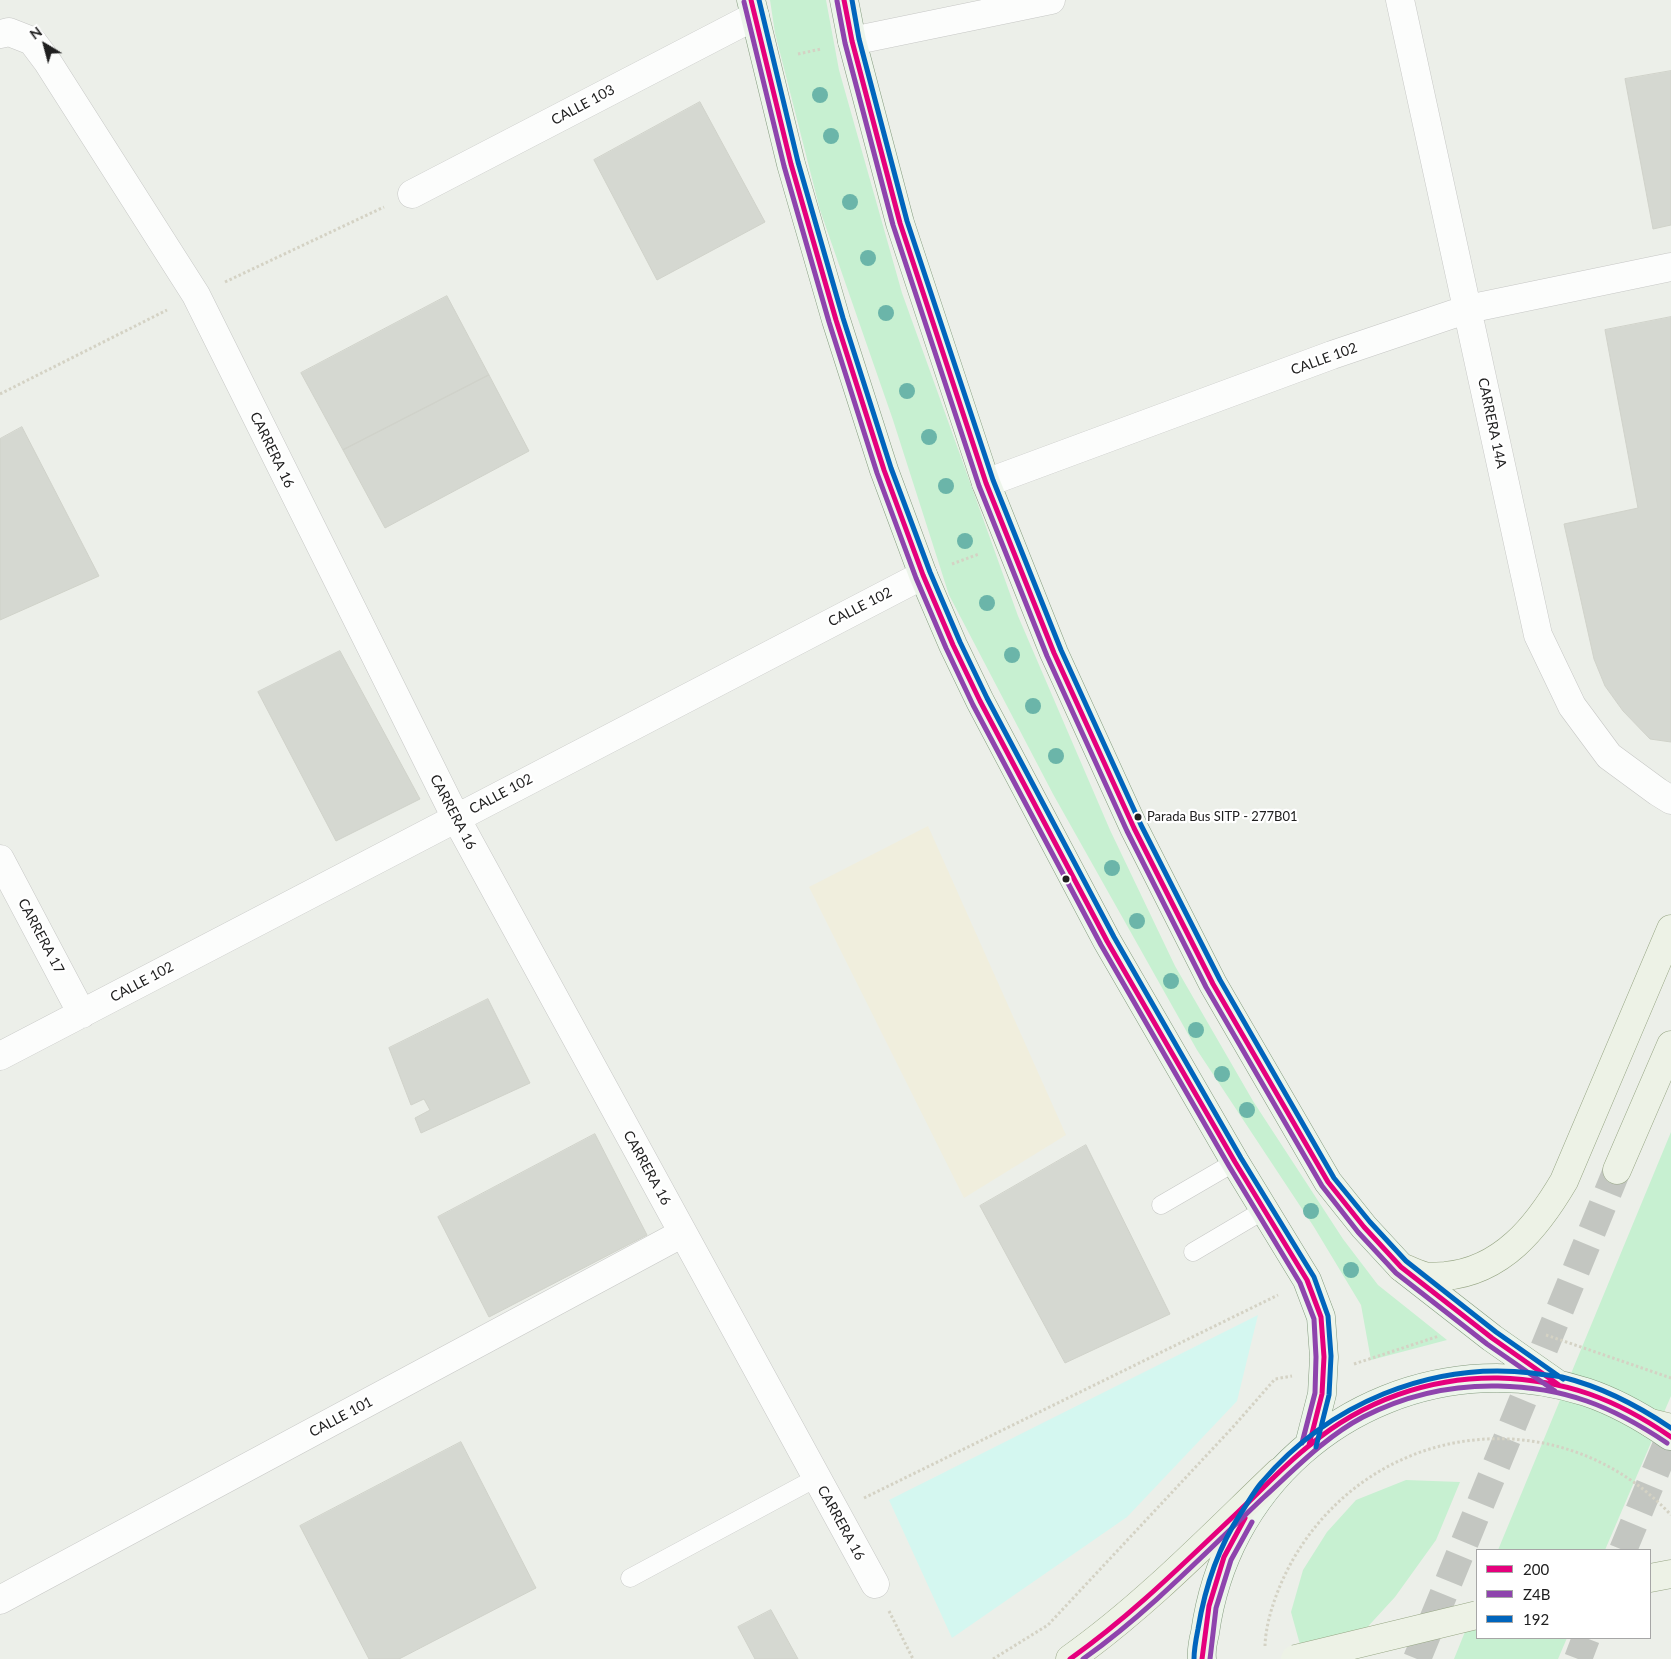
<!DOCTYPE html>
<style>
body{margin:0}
#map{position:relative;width:1671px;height:1659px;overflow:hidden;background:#ecefe9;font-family:Lato,sans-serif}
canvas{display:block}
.legend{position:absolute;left:1476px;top:1549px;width:175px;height:90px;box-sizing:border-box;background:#fff;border:1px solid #a6a6a6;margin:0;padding:6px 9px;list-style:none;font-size:15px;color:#202020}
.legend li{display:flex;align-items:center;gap:10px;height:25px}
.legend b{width:25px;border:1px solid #a6a6a6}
.north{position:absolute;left:20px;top:20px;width:50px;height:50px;-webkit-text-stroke:4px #fff;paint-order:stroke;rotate:323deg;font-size:14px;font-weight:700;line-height:20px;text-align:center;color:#202020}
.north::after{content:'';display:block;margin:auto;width:18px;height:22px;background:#202020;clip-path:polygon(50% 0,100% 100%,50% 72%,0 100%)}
</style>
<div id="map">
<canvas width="1671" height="1659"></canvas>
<ul class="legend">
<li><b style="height:6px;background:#e5007d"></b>200</li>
<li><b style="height:6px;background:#8e44ad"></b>Z4B</li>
<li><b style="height:6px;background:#0065bd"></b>192</li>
</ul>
<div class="north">N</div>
</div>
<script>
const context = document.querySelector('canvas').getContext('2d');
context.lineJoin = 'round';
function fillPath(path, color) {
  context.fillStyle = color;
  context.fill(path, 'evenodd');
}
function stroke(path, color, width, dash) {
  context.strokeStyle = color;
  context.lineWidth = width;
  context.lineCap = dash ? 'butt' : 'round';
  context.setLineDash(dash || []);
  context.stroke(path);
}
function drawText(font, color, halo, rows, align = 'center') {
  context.font = font + ' Lato,sans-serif';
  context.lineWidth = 4.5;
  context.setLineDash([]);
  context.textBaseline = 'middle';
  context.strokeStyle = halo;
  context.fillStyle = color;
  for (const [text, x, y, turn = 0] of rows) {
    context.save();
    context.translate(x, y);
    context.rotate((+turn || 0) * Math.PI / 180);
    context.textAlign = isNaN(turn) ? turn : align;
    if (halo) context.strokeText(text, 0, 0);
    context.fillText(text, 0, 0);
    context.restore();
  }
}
fillPath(new Path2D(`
 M928 826 1066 1135 964 1198 809 887Z`), '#f0eedd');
fillPath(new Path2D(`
 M770 0H826L839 70 902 293 1018 616 1110 830 1175 966 1253 1101 1343 1239 1378 1285 1447 1340 1371 1360 1361 1305 1314 1227 1197 1050 1053 794 949 595 893 420 820 210 775 33Z
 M1671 1132V1396L1605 1550H1498Z
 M1406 1480 1460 1482 1436 1540 1395 1597 1351 1645 1304 1659 1291 1612 1303 1570 1327 1532 1356 1500Z
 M1477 1602V1638H1567L1558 1659H1454Z`), '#c7f0d1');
fillPath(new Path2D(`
 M1258 1315 1237 1401 1127 1517 952 1638 889 1500Z`), '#d4f7f0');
const building = new Path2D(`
 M1671 71V225L1653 229 1625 79Z
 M700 102 765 222 657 280 594 160Z
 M447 296 489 375 343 450 301 373Z
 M1671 317V742L1650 739 1623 711 1605 686 1594 659 1564 524 1638 508 1605 330Z
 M489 375 529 451 385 528 343 450Z
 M22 427 99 576 0 620V439Z
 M340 651 420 799 336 841 258 692Z
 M488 999 530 1083 421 1133 415 1118 430 1110 424 1099 411 1105 389 1048Z
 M595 1134 647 1235 489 1317 438 1217Z
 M1086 1145 1170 1314 1065 1363 980 1206Z
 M461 1442 536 1588 399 1659H369L300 1526Z
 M771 1610 798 1659H755L738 1627Z`);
fillPath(building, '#d5d8d1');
stroke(building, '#d0d2ca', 1);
stroke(new Path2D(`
 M1623 1550 1671 1434
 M1417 1659 1617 1170
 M1578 1659 1586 1638`), '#c3c6c1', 28, [28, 14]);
const lane = new Path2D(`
 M1161 1205 1235 1162
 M1193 1252 1264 1210
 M630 1578 816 1478`);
const street = new Path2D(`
 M1400 0 1538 635 1572 706 1609 756 1658 792 1671 800
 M0 34 9 32 32 41 47 61 196 295 456 818 875 1584
 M852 41 1051 0
 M412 194 755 16
 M986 483 1332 355 1468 309 1671 267
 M0 859 82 1014
 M0 1056 923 575
 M0 1600 683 1233`);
const secondary = new Path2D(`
 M751 0 791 164 836 320 884 470 923 575 953 645 980 701 1107 941 1235 1162 1307 1280 1321 1317 1324 1357 1322 1394 1309 1445
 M844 0 852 41 900 223 986 483 1054 653 1134 828 1213 984 1328 1182 1364 1227 1401 1267 1492 1338 1559 1385
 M1202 1659C1201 1650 1203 1641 1205 1633 1210 1597 1220 1565 1237 1533 1304 1408 1451 1349 1586 1392 1616 1402 1644 1418 1670 1436`);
const primary = new Path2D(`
 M1617 1170 1671 1045
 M1401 1267C1410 1270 1420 1276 1430 1277 1435 1277 1440 1276 1445 1276 1502 1271 1537 1227 1564 1181L1671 929
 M1651 1423 1671 1428
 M1650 1578 1671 1574
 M1070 1659C1146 1605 1212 1536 1279 1472`);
stroke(lane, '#c6c7c5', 19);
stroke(street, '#c6c7c5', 29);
stroke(secondary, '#849b7f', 29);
stroke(primary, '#97a685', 29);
stroke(new Path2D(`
 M798 54 821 49
 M225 282 384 207
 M0 394 167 310
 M952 564 979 554
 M1546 1335 1671 1378
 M1354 1364 1439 1336
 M864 1498 1278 1295
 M889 1611 913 1659
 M1265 1646C1266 1614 1283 1574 1300 1548 1385 1417 1565 1401 1671 1515
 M993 1659 1048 1625 1233 1427 1275 1379 1292 1376`), '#d4d2c4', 3, [2.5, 2.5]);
stroke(lane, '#fcfdfc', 18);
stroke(street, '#fcfdfc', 28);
stroke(secondary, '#edf5eb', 28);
stroke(primary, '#edf2e6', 28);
const primaryBridge = new Path2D(`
 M1295 1659 1477 1615`);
stroke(primaryBridge, '#97a685', 29, []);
stroke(primaryBridge, '#edf2e6', 28);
stroke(new Path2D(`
 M751 0 791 164 836 320 884 470 923 575 953 645 980 701 1107 941 1235 1162 1307 1280 1321 1317 1324 1357 1322 1394 1309 1445
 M844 0 852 41 900 223 986 483 1054 653 1134 828 1213 984 1328 1182 1364 1227 1401 1267 1492 1338 1559 1385
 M1070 1659C1131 1616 1184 1563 1238 1512 1262 1490 1284 1465 1310 1445 1363 1401 1429 1377 1498 1378 1566 1380 1616 1399 1671 1437
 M1202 1659 1209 1606 1224 1557 1245 1518`), '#e5007d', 5);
stroke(new Path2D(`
 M837 1 845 43 893 225 979 486 1047 656 1127 831 1206 987 1322 1186 1358 1232 1396 1273 1487 1344 1555 1391
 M744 2 784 166 829 322 877 473 916 578 946 648 973 705 1101 945 1229 1166 1300 1283 1314 1319 1316 1357 1315 1393 1302 1443
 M1083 1659C1148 1613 1205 1553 1263 1498 1295 1469 1325 1437 1363 1417 1404 1396 1451 1385 1498 1386 1564 1387 1612 1406 1667 1443
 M1210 1659 1216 1608 1231 1560 1252 1522`), '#8e44ad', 5);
stroke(new Path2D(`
 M759 0 798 162 843 318 891 468 930 572 960 642 987 698 1114 937 1241 1158 1314 1277 1328 1316 1331 1356 1329 1395 1316 1447
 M852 0 859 39 907 221 993 480 1061 650 1141 825 1220 980 1334 1178 1370 1222 1406 1261 1496 1332 1563 1379
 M1194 1659C1194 1649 1196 1639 1198 1629 1205 1587 1217 1549 1241 1513 1248 1503 1254 1491 1262 1482 1328 1404 1431 1361 1532 1373 1542 1375 1552 1375 1562 1377 1602 1387 1637 1405 1671 1428`), '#0065bd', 5);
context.fillStyle = '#6bb5a9';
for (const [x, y] of [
 [820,95],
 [831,136],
 [850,202],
 [868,258],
 [886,313],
 [907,391],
 [929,437],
 [946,486],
 [965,541],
 [987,603],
 [1012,655],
 [1033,706],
 [1056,756],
 [1112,868],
 [1137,921],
 [1171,981],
 [1196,1030],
 [1222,1074],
 [1247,1110],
 [1311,1211],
 [1351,1270]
]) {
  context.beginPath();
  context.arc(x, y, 8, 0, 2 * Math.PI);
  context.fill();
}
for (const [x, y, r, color] of [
 [1138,817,4.5,"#202020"],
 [1066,879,4.5,"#202020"]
]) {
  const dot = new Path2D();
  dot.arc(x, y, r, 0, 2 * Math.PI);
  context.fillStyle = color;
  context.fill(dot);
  stroke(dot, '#fff', 2);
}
drawText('13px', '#202020', '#fff', [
 ["Parada Bus SITP - 277B01",1147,817]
], 'left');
drawText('14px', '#202020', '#fff', [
 ["CALLE 103",583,105,-28],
 ["CALLE 102",1324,359,-20],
 ["CARRERA 14A",1492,423,78],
 ["CARRERA 16",272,450,64],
 ["CALLE 102",860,607,-27],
 ["CALLE 102",501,794,-28],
 ["CARRERA 16",453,812,62],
 ["CARRERA 17",41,936,62],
 ["CALLE 102",142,982,-28],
 ["CARRERA 16",647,1168,61],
 ["CALLE 101",341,1417,-28],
 ["CARRERA 16",841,1523,61]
]);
</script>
